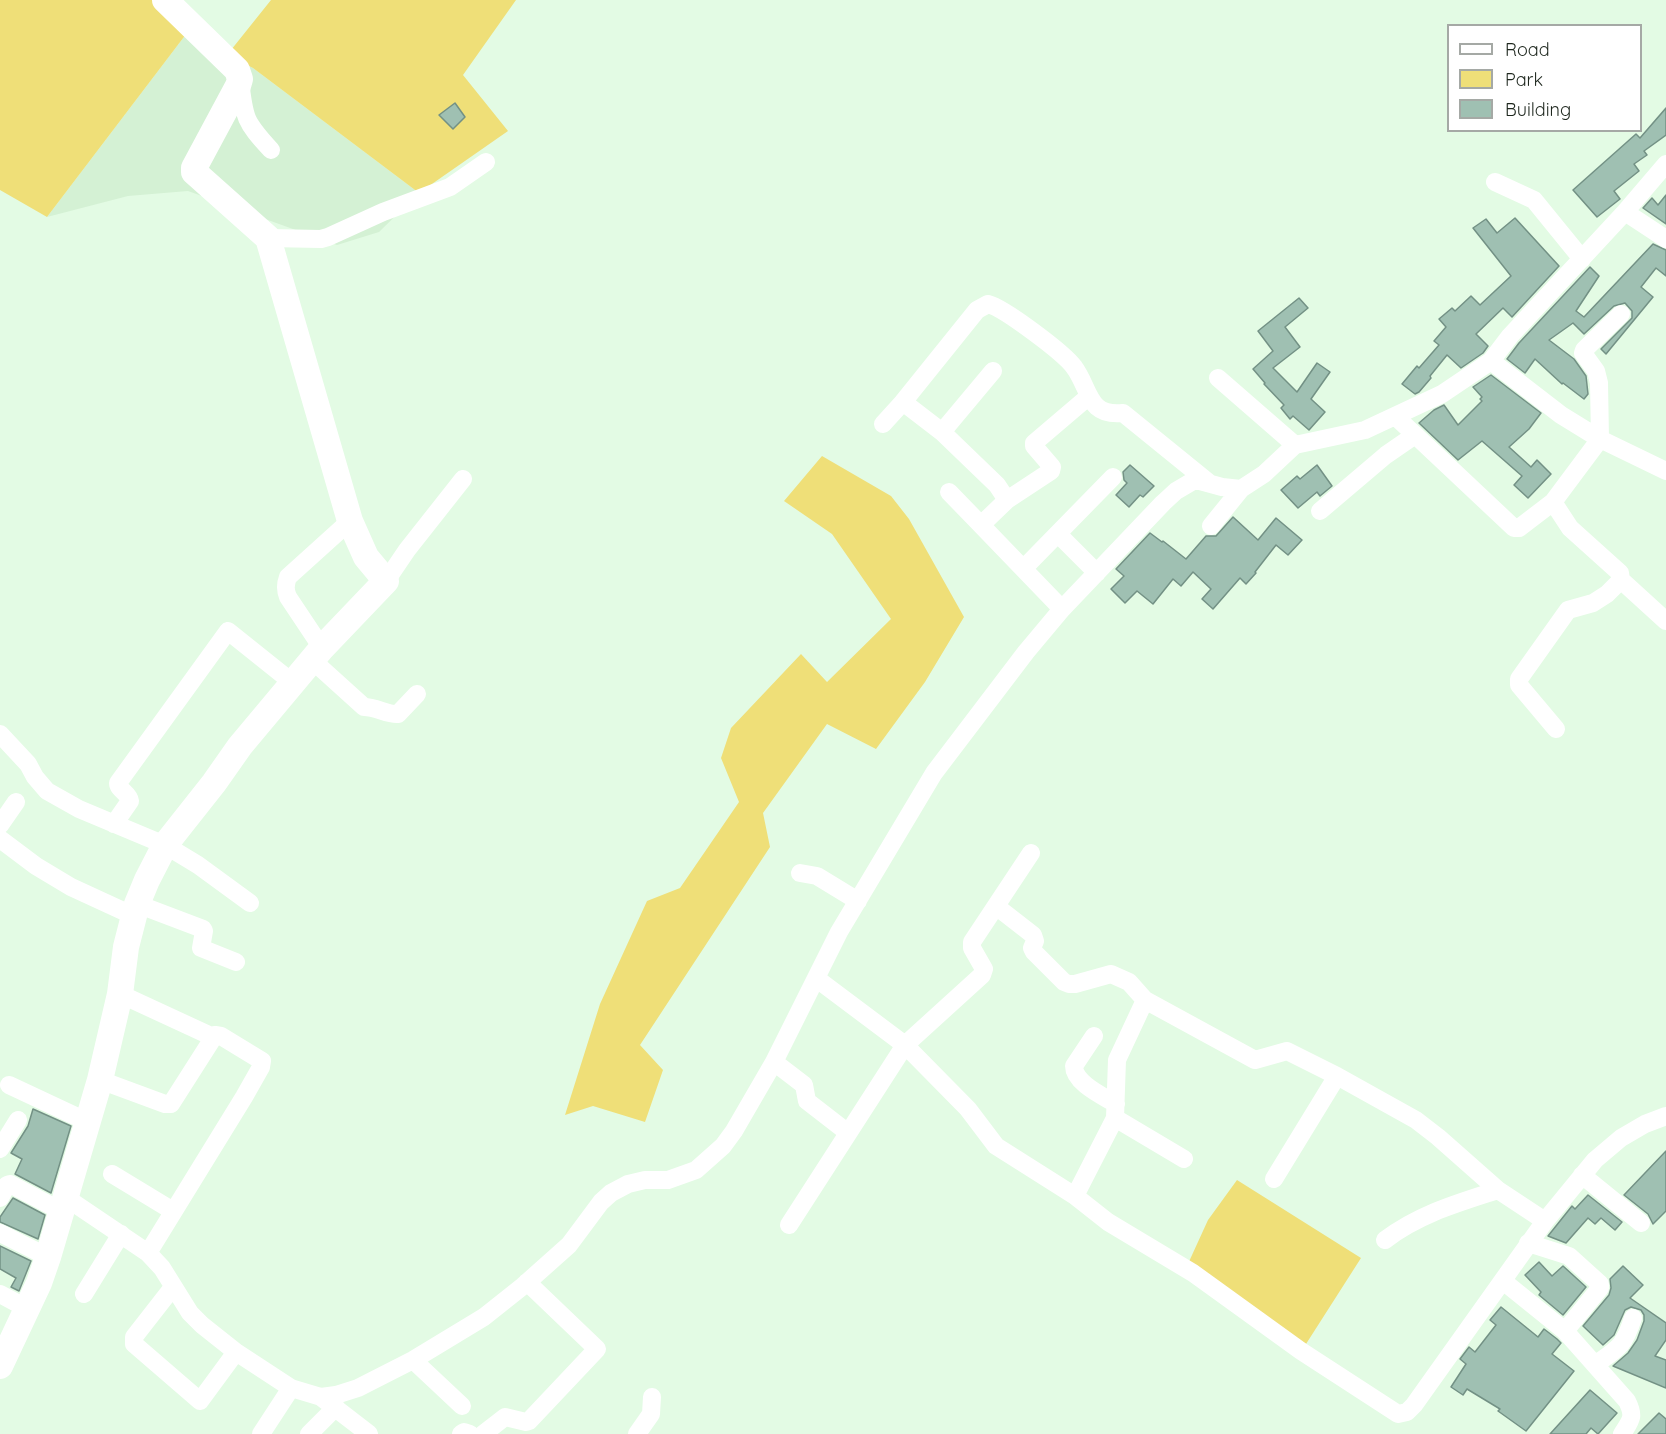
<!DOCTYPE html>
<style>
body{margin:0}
#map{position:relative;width:1666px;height:1434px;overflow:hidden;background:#e3fbe4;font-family:Quicksand,sans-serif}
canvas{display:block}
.legend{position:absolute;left:1447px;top:24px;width:195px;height:108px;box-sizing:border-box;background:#fff;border:2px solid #a5a9a5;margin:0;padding:8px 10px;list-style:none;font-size:18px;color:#1e271e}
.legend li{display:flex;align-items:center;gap:12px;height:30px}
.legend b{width:30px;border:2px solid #a5a9a5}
</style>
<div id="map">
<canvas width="1666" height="1434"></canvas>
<ul class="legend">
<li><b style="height:8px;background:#fff"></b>Road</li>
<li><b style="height:16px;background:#efdf78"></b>Park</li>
<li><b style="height:16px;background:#9fc0b2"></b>Building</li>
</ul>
</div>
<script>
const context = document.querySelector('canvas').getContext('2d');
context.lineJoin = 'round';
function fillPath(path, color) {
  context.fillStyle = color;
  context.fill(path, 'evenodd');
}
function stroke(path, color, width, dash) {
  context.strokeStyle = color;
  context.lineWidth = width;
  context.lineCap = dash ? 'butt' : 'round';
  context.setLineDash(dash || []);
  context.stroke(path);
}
fillPath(new Path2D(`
 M190 29 227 55 253 68 419 193 379 232 337 245 188 191 128 196 47 217Z`), '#d4f1d4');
fillPath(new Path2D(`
 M0 0H154L190 29 47 217 0 190Z
 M271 0H516L463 75 508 131 419 193 253 68 227 55Z
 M822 456 891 496 909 519 964 617 925 682 876 749 827 724 763 813 770 847 640 1045 663 1070 645 1122 593 1106 565 1115 600 1004 647 901 680 888 739 802 721 758 731 728 801 654 827 682 891 619 832 534 784 501Z
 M1237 1180 1361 1258 1306 1344 1187 1266 1208 1220Z`), '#efdf78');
const building = new Path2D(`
 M455 103 465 117 453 129 439 115Z
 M1666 108V135L1644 151 1647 155 1634 164 1639 171 1614 191 1620 199 1597 217 1573 190 1636 134 1640 138Z
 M1666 195V224L1643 208 1652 198 1658 205Z
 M1515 218 1559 266 1512 317 1503 308 1476 334 1488 346 1483 353 1461 368 1447 355 1430 376 1431 378 1419 392 1415 394 1402 384 1417 366 1419 368 1439 345 1434 341 1446 327 1439 319 1452 308 1455 311 1471 296 1480 305 1511 276 1473 228 1486 219 1497 233Z
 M1653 244 1666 250V276L1656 268 1641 287 1653 297 1606 354 1601 349 1632 318V311L1625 303 1614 306 1584 334 1573 323 1549 340 1574 359 1586 376 1588 394 1584 399 1563 383 1562 384 1535 359 1525 373 1507 359 1519 343 1590 267 1599 276 1576 311 1584 317Z
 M1299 298 1308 308 1285 327 1300 347 1273 368 1297 392 1317 363 1330 372 1311 399 1325 412 1309 430 1293 416 1290 419 1281 408 1284 405 1264 384 1265 383 1253 369 1273 351 1258 331Z
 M1491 375 1541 413 1529 429 1509 447 1531 467 1537 460 1551 474 1528 498 1514 485 1522 476 1482 441 1458 460 1419 423 1434 410 1444 405 1458 425 1482 401 1480 399 1482 397 1473 387Z
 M1130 465 1154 486 1143 497 1140 495 1129 507 1116 495 1127 483 1124 480 1123 472Z
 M1317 465 1332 486 1320 496 1317 492 1298 508 1281 490 1297 476 1300 479Z
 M1233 517 1258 540 1276 518 1302 540 1288 555 1276 545 1255 572 1256 573 1246 584 1240 578 1213 609 1202 599 1211 589 1193 572 1181 586 1173 579 1153 604 1137 591 1125 603 1111 589 1124 576 1116 569 1150 533 1162 542 1163 541 1186 559 1206 536H1216Z
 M33 1109 71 1126 51 1193 15 1174 22 1159 11 1153 28 1126Z
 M1666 1151V1211L1653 1224 1648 1214 1624 1195Z
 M1588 1195 1622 1222 1615 1230 1601 1218 1595 1224 1588 1218 1566 1243 1548 1236 1572 1206 1575 1209Z
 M13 1198 45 1215 38 1239 0 1222V1217Z
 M0 1246 31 1261 19 1291 11 1287 16 1278 0 1269Z
 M1539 1262 1552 1276 1563 1266 1586 1287 1563 1315 1539 1295 1541 1292 1525 1275Z
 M1623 1266 1643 1285 1630 1298 1666 1323V1340L1655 1356 1666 1360V1388L1613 1366 1628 1353 1637 1340 1644 1321V1315L1641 1310 1631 1307 1625 1310 1614 1335 1603 1345 1583 1326 1609 1295 1611 1288 1610 1279Z
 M1501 1307 1538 1337 1544 1329 1557 1339 1561 1343 1552 1354 1574 1371 1526 1431 1498 1411 1500 1409 1467 1389 1463 1395 1451 1387 1466 1364 1460 1359 1469 1347 1475 1352 1496 1325 1490 1320Z
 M1590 1390 1617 1413 1598 1434 1591 1428 1586 1434H1550Z
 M1659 1413 1666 1419V1434H1638Z`);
fillPath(building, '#9fc0b2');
stroke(building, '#739185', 1.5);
stroke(new Path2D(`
 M240 80C244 118 245 122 271 150
 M1495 182 1534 200 1582 259
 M1625 212 1666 239
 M268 238 321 239 328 237 383 212 450 187 486 162
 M1491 361 1561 415 1600 439 1666 471
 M993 371 942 432 997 485 1007 500 981 525 1062 609
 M1218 378 1295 445
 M1395 416 1514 528H1519L1553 502 1570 528 1620 573 1621 580 1607 594 1593 603 1568 610 1519 679V685L1556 729
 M883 424 903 402
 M942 432 903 402 977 310 988 304C1004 308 1064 353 1074 367 1090 388 1087 417 1123 413L1208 482
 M949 492 981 525
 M1007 500 1051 471 1052 467 1034 446V443L1088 397
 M1553 502 1600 439 1599 383 1596 371 1583 353 1584 350 1621 314
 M1320 511 1386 455 1415 435
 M1211 526 1241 489
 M1058 534 1097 573
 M1024 568 1113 477
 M1621 580 1666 621
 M386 581 407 550 463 479
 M322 648 288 597C285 590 285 585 288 577L350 521
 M312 660 364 707C376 707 388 715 398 714L417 694
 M0 734 28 764 35 777 47 791 79 809 165 845 198 865 250 903
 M114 824 130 801C129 793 118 790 118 783L228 631 293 683
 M0 825 16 802
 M0 839 36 866 71 887 134 916
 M800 873 817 876 858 901
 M137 904 203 929 204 931 201 948 236 962
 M997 907 1033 935 1035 941 1032 948 1034 952 1064 982 1069 984H1075L1111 974 1129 982 1145 1000
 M817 979 905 1045 968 1109 996 1146 1075 1196 1108 1222 1193 1273 1301 1351 1398 1414 1407 1412 1414 1405 1545 1221 1595 1160 1621 1138 1645 1124 1666 1116
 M120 994 213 1037
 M1094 1036 1074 1066C1074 1083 1103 1096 1116 1104
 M774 1062 804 1085 807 1101 847 1132
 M100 1080 165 1104H171L215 1035 221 1036 262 1061 261 1067 244 1097 148 1253
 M9 1085 88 1122
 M1115 1118 1184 1159
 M0 1149 18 1120
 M112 1174 173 1211
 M1582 1175 1641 1223
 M1274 1179 1337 1076 1416 1120 1438 1137 1498 1190
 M1075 1196 1115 1118 1117 1060 1145 1000 1255 1060 1287 1051 1337 1076
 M65 1197 148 1253 162 1268 190 1313 202 1325 236 1352 291 1388 321 1397 336 1395 358 1388 413 1360 484 1317 523 1286 569 1245 601 1202 611 1193 628 1184 645 1180H668L696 1170 723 1146 734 1131 774 1062 839 932 934 773 1026 652 1062 609 1163 503 1176 491 1193 481H1200L1222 487 1241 489 1264 474 1295 445 1365 430 1442 394 1491 361 1510 336 1625 212 1666 164
 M0 1198 7 1185 10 1184 61 1211
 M789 1225 905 1045 982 975 984 969 972 948V942L1031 853
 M0 1233 48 1257
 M1385 1240C1419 1214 1458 1203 1498 1190L1545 1221
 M1528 1243 1569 1256 1600 1284V1288L1565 1331
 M1503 1281 1565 1331 1627 1401C1635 1417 1631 1420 1622 1434
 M173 1287 134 1337V1344L200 1401 236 1352
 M0 1294 28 1309
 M84 1294 121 1234
 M413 1360 462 1406
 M1596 1364C1619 1348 1624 1346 1633 1318
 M321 1397 369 1434
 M261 1434 291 1388
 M309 1434 336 1407
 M461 1434 464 1432 470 1434
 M483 1434 505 1417 526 1422 529 1421 597 1349 527 1282
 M637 1434 651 1414 652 1397`), '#fff', 18);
stroke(new Path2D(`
 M0 1366 39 1283 48 1257 100 1080 120 994 126 947 137 904 147 880 165 845 214 783 240 746 322 648 386 581 366 557 350 521 268 238 194 172V168L238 86 240 79 237 70 165 0`), '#fff', 26);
</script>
